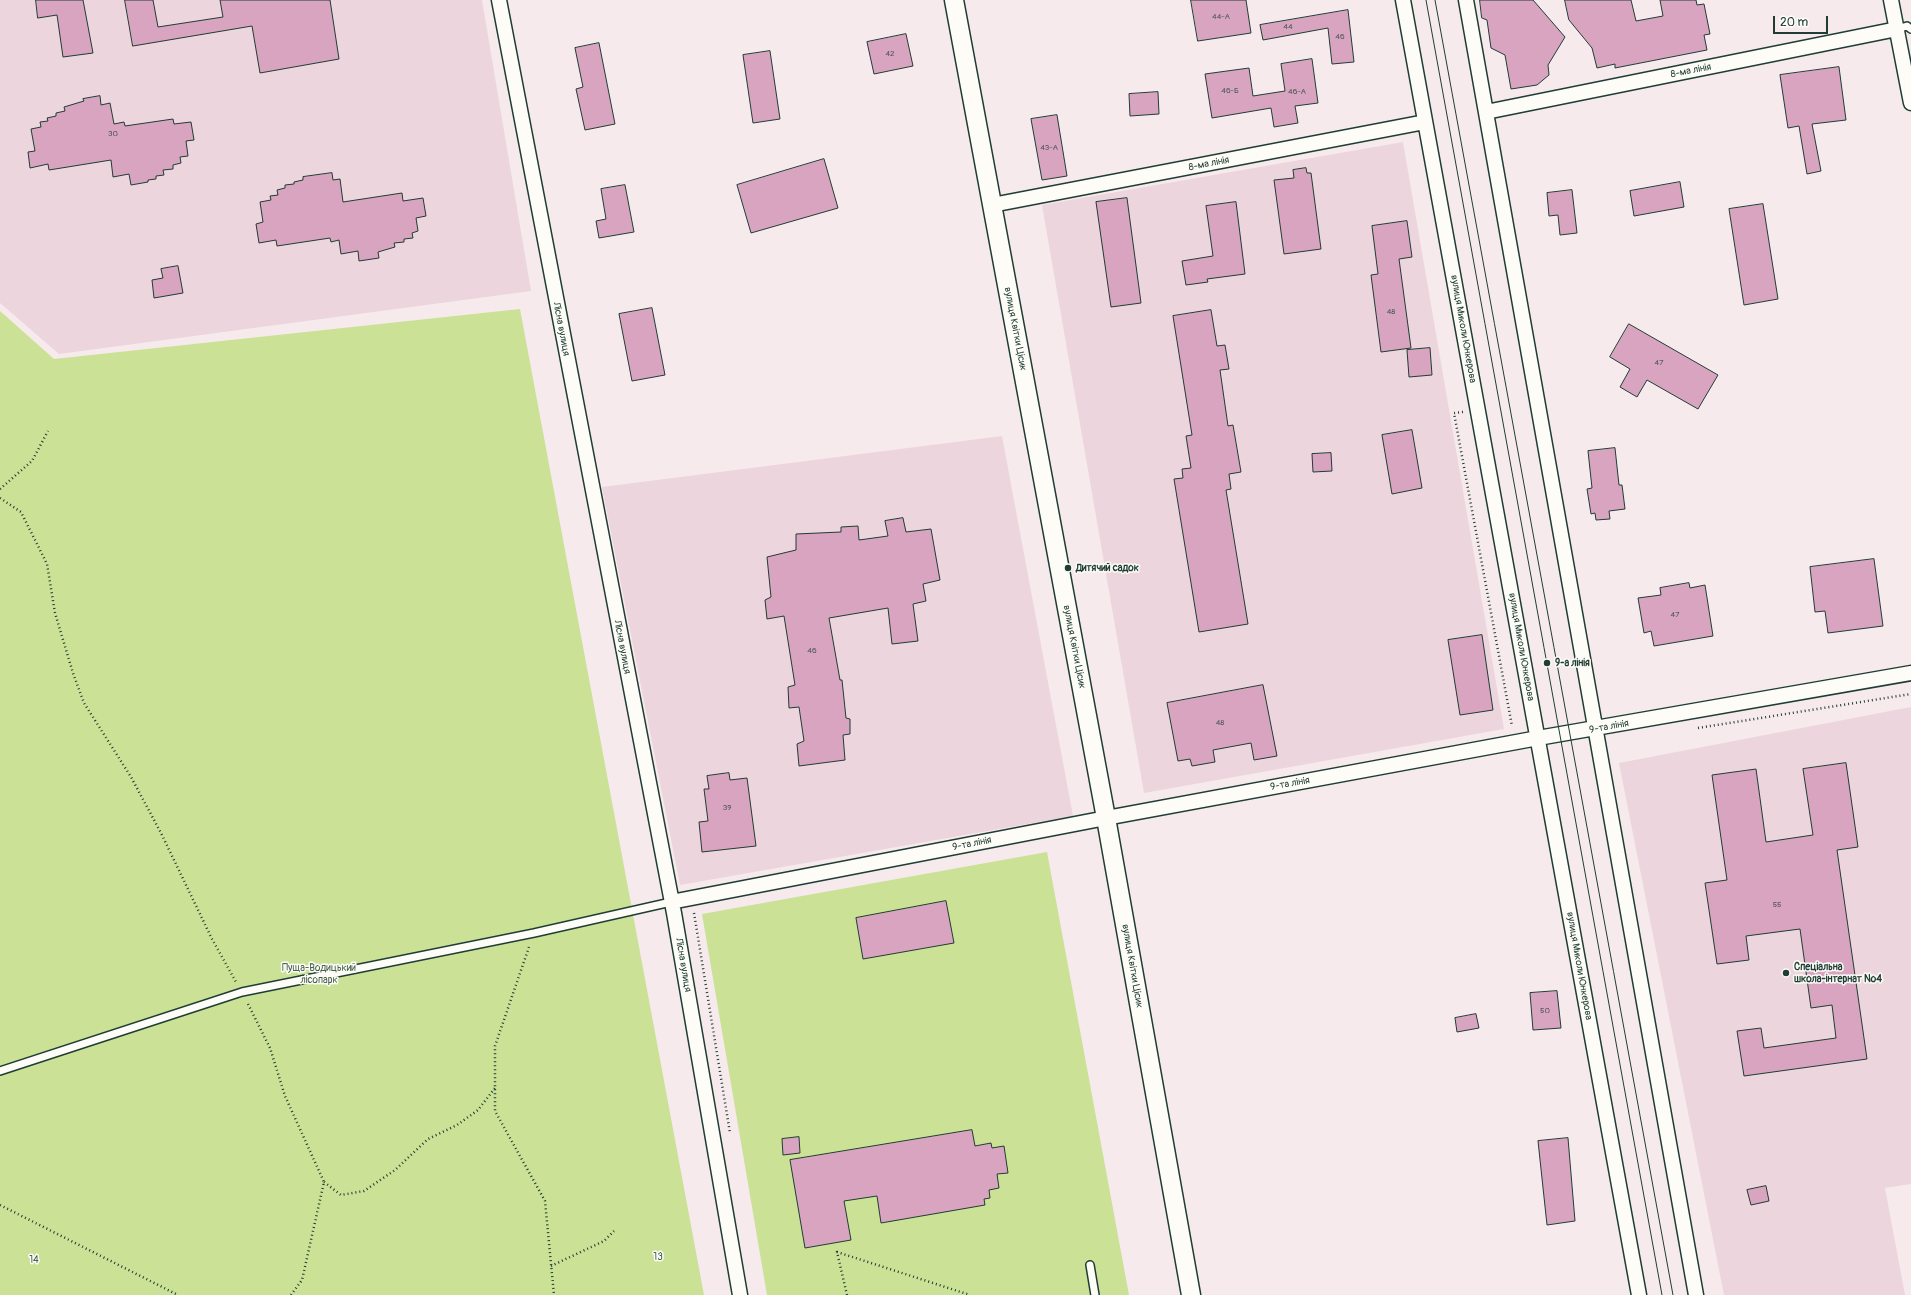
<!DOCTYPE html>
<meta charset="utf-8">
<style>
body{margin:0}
#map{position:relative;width:1911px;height:1295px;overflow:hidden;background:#f6eaec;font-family:Pangolin,sans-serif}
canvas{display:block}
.scale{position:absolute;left:1773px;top:16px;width:55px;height:18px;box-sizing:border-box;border:2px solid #1f3d34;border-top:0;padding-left:5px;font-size:12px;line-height:14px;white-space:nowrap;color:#1f3d34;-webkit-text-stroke:3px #fdfcf7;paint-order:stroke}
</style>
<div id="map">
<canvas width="1911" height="1295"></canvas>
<div class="scale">20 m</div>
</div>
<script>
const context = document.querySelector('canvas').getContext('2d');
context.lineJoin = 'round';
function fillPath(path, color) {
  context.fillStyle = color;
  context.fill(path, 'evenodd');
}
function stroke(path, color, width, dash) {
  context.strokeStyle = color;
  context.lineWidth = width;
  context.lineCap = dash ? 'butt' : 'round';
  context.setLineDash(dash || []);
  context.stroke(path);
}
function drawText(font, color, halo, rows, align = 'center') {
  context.font = font + ' Pangolin,sans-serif';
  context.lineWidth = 3;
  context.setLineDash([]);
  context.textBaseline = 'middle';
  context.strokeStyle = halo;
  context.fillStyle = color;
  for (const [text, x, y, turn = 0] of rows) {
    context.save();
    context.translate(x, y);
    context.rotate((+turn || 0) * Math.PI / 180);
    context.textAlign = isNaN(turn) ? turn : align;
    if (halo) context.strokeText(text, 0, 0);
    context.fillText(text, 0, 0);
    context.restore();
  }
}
fillPath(new Path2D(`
 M0 0H482L531 291 59 354 0 303Z
 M1403 142 1504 729 1144 793 1042 205Z
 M1002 436 1073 816 680 885 602 487Z
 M1911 707V1184L1885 1188 1905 1295H1724L1619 763Z`), '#edd5de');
fillPath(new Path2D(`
 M520 309 704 1295H0V311L54 359Z
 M1047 852 1129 1295H767L702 914Z`), '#cbe196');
const building = new Path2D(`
 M36 0H83L93 53 63 57 57 15 38 18Z
 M125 0H153L158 27 223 17 220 0H330L339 59 260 73 252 26 133 46Z
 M1191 0H1246L1251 33 1198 41Z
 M1480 0H1533L1565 37 1548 65 1549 75 1537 85 1511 89 1505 55 1491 48 1487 20 1482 18Z
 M1565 0H1631L1636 21 1663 16 1660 0H1696L1697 5 1704 4 1710 34 1704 35 1707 50 1615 68V64L1597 68 1592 48 1569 20Z
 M1348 10 1354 62 1332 64 1328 28 1263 40 1260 25Z
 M906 34 913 66 874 74 867 42Z
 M599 43 615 124 585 130 576 89 583 87 575 48Z
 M770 51 780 119 753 123 743 55Z
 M1312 59 1318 103 1295 106 1298 123 1274 127 1271 108 1212 118 1205 74 1249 68 1253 96 1285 91 1281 64Z
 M1839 67 1846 120 1812 124 1821 171 1807 174 1799 126 1788 128 1780 75Z
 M1158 92 1159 114 1130 116 1129 94Z
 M100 96 101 105 110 103 114 124 124 122 125 126 173 119 174 124 191 122 194 140 186 141 188 156 180 157 181 163 173 165V169L163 170 164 175 156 176V179L148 180V182L131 185 129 174 113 177 111 160 49 170 48 164 30 168 28 152 35 151 31 129 41 127 40 122 48 121 47 118 56 116V113L65 111 64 107 84 101 83 99Z
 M1057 115 1067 176 1042 180 1031 119Z
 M824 159 838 208 751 233 737 185Z
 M1306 168 1307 173H1311L1321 249 1284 254 1274 180 1294 178 1293 170Z
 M332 173 333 180 340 179 343 202 402 193 403 201 423 198 426 216 416 218 418 231 412 233 413 238 404 239V242L394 243 395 247 378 252 379 258 359 261 358 251 341 254 339 240 331 242 330 238 277 246 276 240 259 243 256 224 263 222 260 202 271 200 270 196 278 195 277 190 285 188V185L294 184V182L303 180V177Z
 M1680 182 1684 207 1634 216 1630 191Z
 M625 185 634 232 599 238 596 221 606 219 601 189Z
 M1572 190 1577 233 1560 235 1558 215 1549 216 1547 193Z
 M1127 198 1141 303 1111 307 1096 202Z
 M1236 202 1245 274 1207 279 1208 282 1186 285 1182 261 1213 256 1206 206Z
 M1763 204 1778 299 1744 305 1729 209Z
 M1407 221 1412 257 1399 259 1411 348 1381 352 1371 275 1378 274 1372 226Z
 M178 266 183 293 154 298 152 280 163 278 161 269Z
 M652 308 665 375 632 381 619 314Z
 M1211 310 1217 346 1225 345 1229 369 1220 370 1228 426 1233 425 1241 472 1229 474 1231 489 1226 490 1248 624 1199 632 1174 479 1183 478 1182 469 1191 468 1186 436 1192 435 1173 316Z
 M1629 324 1718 375 1698 409 1647 380 1637 397 1620 387 1630 369 1610 357Z
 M1430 348 1432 375 1409 377 1407 350Z
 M1412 430 1422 488 1392 494 1382 435Z
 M1615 448 1619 485H1622L1625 509 1609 511 1610 519 1596 520 1595 513 1591 514 1587 489 1592 488 1588 451Z
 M1331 453 1332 471 1313 472 1312 454Z
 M903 518 906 532 931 529 940 580 923 584 926 601 913 604 918 641 892 644 888 608 829 618 840 680H842L846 718 850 719V734L843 735 845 760 799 766 797 744 804 741 799 707 789 708 788 687 795 685 784 616 767 619 765 600 771 597 767 557 796 550V534L841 532V527L858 526 859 540 888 536 885 521Z
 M1874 559 1883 626 1828 633 1825 611 1815 612 1810 567Z
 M1689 583 1690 588 1705 585 1713 636 1654 646 1651 631 1644 633 1638 598 1661 595 1660 588Z
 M1482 635 1493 710 1460 715 1448 640Z
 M1263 685 1277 756 1254 760 1251 743 1213 750 1215 762 1192 766 1190 759 1178 761 1167 703Z
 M1846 763 1858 847 1837 850 1867 1059 1744 1076 1737 1031 1761 1028 1764 1048 1836 1038 1832 1005 1811 1008 1800 929 1746 936 1749 960 1717 964 1705 883 1727 880 1712 775 1756 769 1766 842 1813 835 1803 769Z
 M729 773 730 780 747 778 756 846 702 852 699 822 708 821 704 789H709L707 776Z
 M946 901 954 943 863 959 856 918Z
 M1557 991 1561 1028 1533 1030 1530 993Z
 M1476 1014 1479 1028 1457 1032 1455 1018Z
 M972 1130 975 1146 991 1143 992 1148 1004 1146 1008 1173 997 1174 999 1188 989 1190 990 1198 984 1199 985 1205 881 1223 877 1196 844 1201 851 1240 805 1248 790 1160Z
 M799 1137 800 1153 783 1155 782 1139Z
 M1568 1138 1575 1221 1547 1225 1538 1141Z
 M1766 1186 1769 1201 1751 1205 1747 1190Z`);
fillPath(building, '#d8a4bf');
stroke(building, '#1f3d34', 1);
const service = new Path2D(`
 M1897 29 1907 26 1911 29
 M0 1071 242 992 534 933 671 902
 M1090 1265 1095 1295`);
const minor = new Path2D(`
 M499 0 674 913 740 1295
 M1403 0 1639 1295
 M1466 0 1696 1295
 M1891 0 1911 103
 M1486 112 1897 29
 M992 205 1425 122
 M671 902 1106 818 1538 738 1911 673`);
const tertiary = new Path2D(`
 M954 0 1106 818 1191 1295`);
stroke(service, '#1f3d34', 10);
stroke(minor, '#1f3d34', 17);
stroke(tertiary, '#1f3d34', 21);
stroke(new Path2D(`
 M1463 412 1454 413 1512 726
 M0 489 32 461 48 431
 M0 498 21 512 47 564 55 613 73 673 84 703 131 777 161 833 212 939 236 982
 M1698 728 1911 694
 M694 913 730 1133
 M529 947 495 1046V1111L545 1201 554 1295
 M248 1004 270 1048 285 1096 324 1182 302 1280 291 1295
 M324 1182 341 1195 364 1191 395 1170 428 1139 457 1125 478 1110 495 1088
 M0 1205 178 1295
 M551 1266 604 1241 614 1231
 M847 1295 837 1252 970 1295`), '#1f3d34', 2.5, [1, 3]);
stroke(service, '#fdfcf7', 7);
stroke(minor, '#fdfcf7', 14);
stroke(tertiary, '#fdfcf7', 18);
stroke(new Path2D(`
 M1426 0 1662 1295
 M1435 0 1673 1295`), '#1f3d34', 1);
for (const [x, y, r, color] of [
 [1068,568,4,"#1f3d34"],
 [1547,663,4,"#1f3d34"],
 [1786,973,4,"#1f3d34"]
]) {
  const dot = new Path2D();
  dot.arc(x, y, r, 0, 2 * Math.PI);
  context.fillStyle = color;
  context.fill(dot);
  stroke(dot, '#fdfcf7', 1.5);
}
drawText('8px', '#4d5757', null, [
 ["44-А",1221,17],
 ["44",1288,27],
 ["46",1340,37],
 ["42",890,54],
 ["46-Б",1230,91],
 ["46-А",1297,92],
 ["30",113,134],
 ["43-А",1049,148],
 ["48",1391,312],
 ["47",1659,363],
 ["47",1675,615],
 ["46",812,651],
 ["48",1220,723],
 ["39",727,808],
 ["55",1777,905],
 ["50",1545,1011]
]);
drawText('10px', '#1f3d34', '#fdfcf7', [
 ["8-ма лінія",1691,71,-11],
 ["8-ма лінія",1209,164,-11],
 ["Лісна вулиця",561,329,79],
 ["вулиця Квітки Цісик",1015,329,79],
 ["вулиця Миколи Юнкерова",1463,329,80],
 ["Лісна вулиця",622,647,79],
 ["вулиця Квітки Цісик",1074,647,79],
 ["вулиця Миколи Юнкерова",1521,647,80],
 ["9-та лінія",1609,727,-10],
 ["9-та лінія",1290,784,-10],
 ["9-та лінія",972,844,-11],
 ["Лісна вулиця",683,965,80],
 ["вулиця Квітки Цісик",1132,966,80],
 ["вулиця Миколи Юнкерова",1579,966,80]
]);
drawText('bold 10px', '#1f3d34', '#fdfcf7', [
 ["Дитячий садок",1076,568],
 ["9-а лінія",1555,663],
 ["Спеціальна",1794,967],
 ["школа-інтернат №4",1794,979]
], 'left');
drawText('10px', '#415e48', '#fdfcf7', [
 ["Пуща-Водицький",319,968],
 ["лісопарк",319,980],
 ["13",658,1257],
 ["14",34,1260]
]);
</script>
